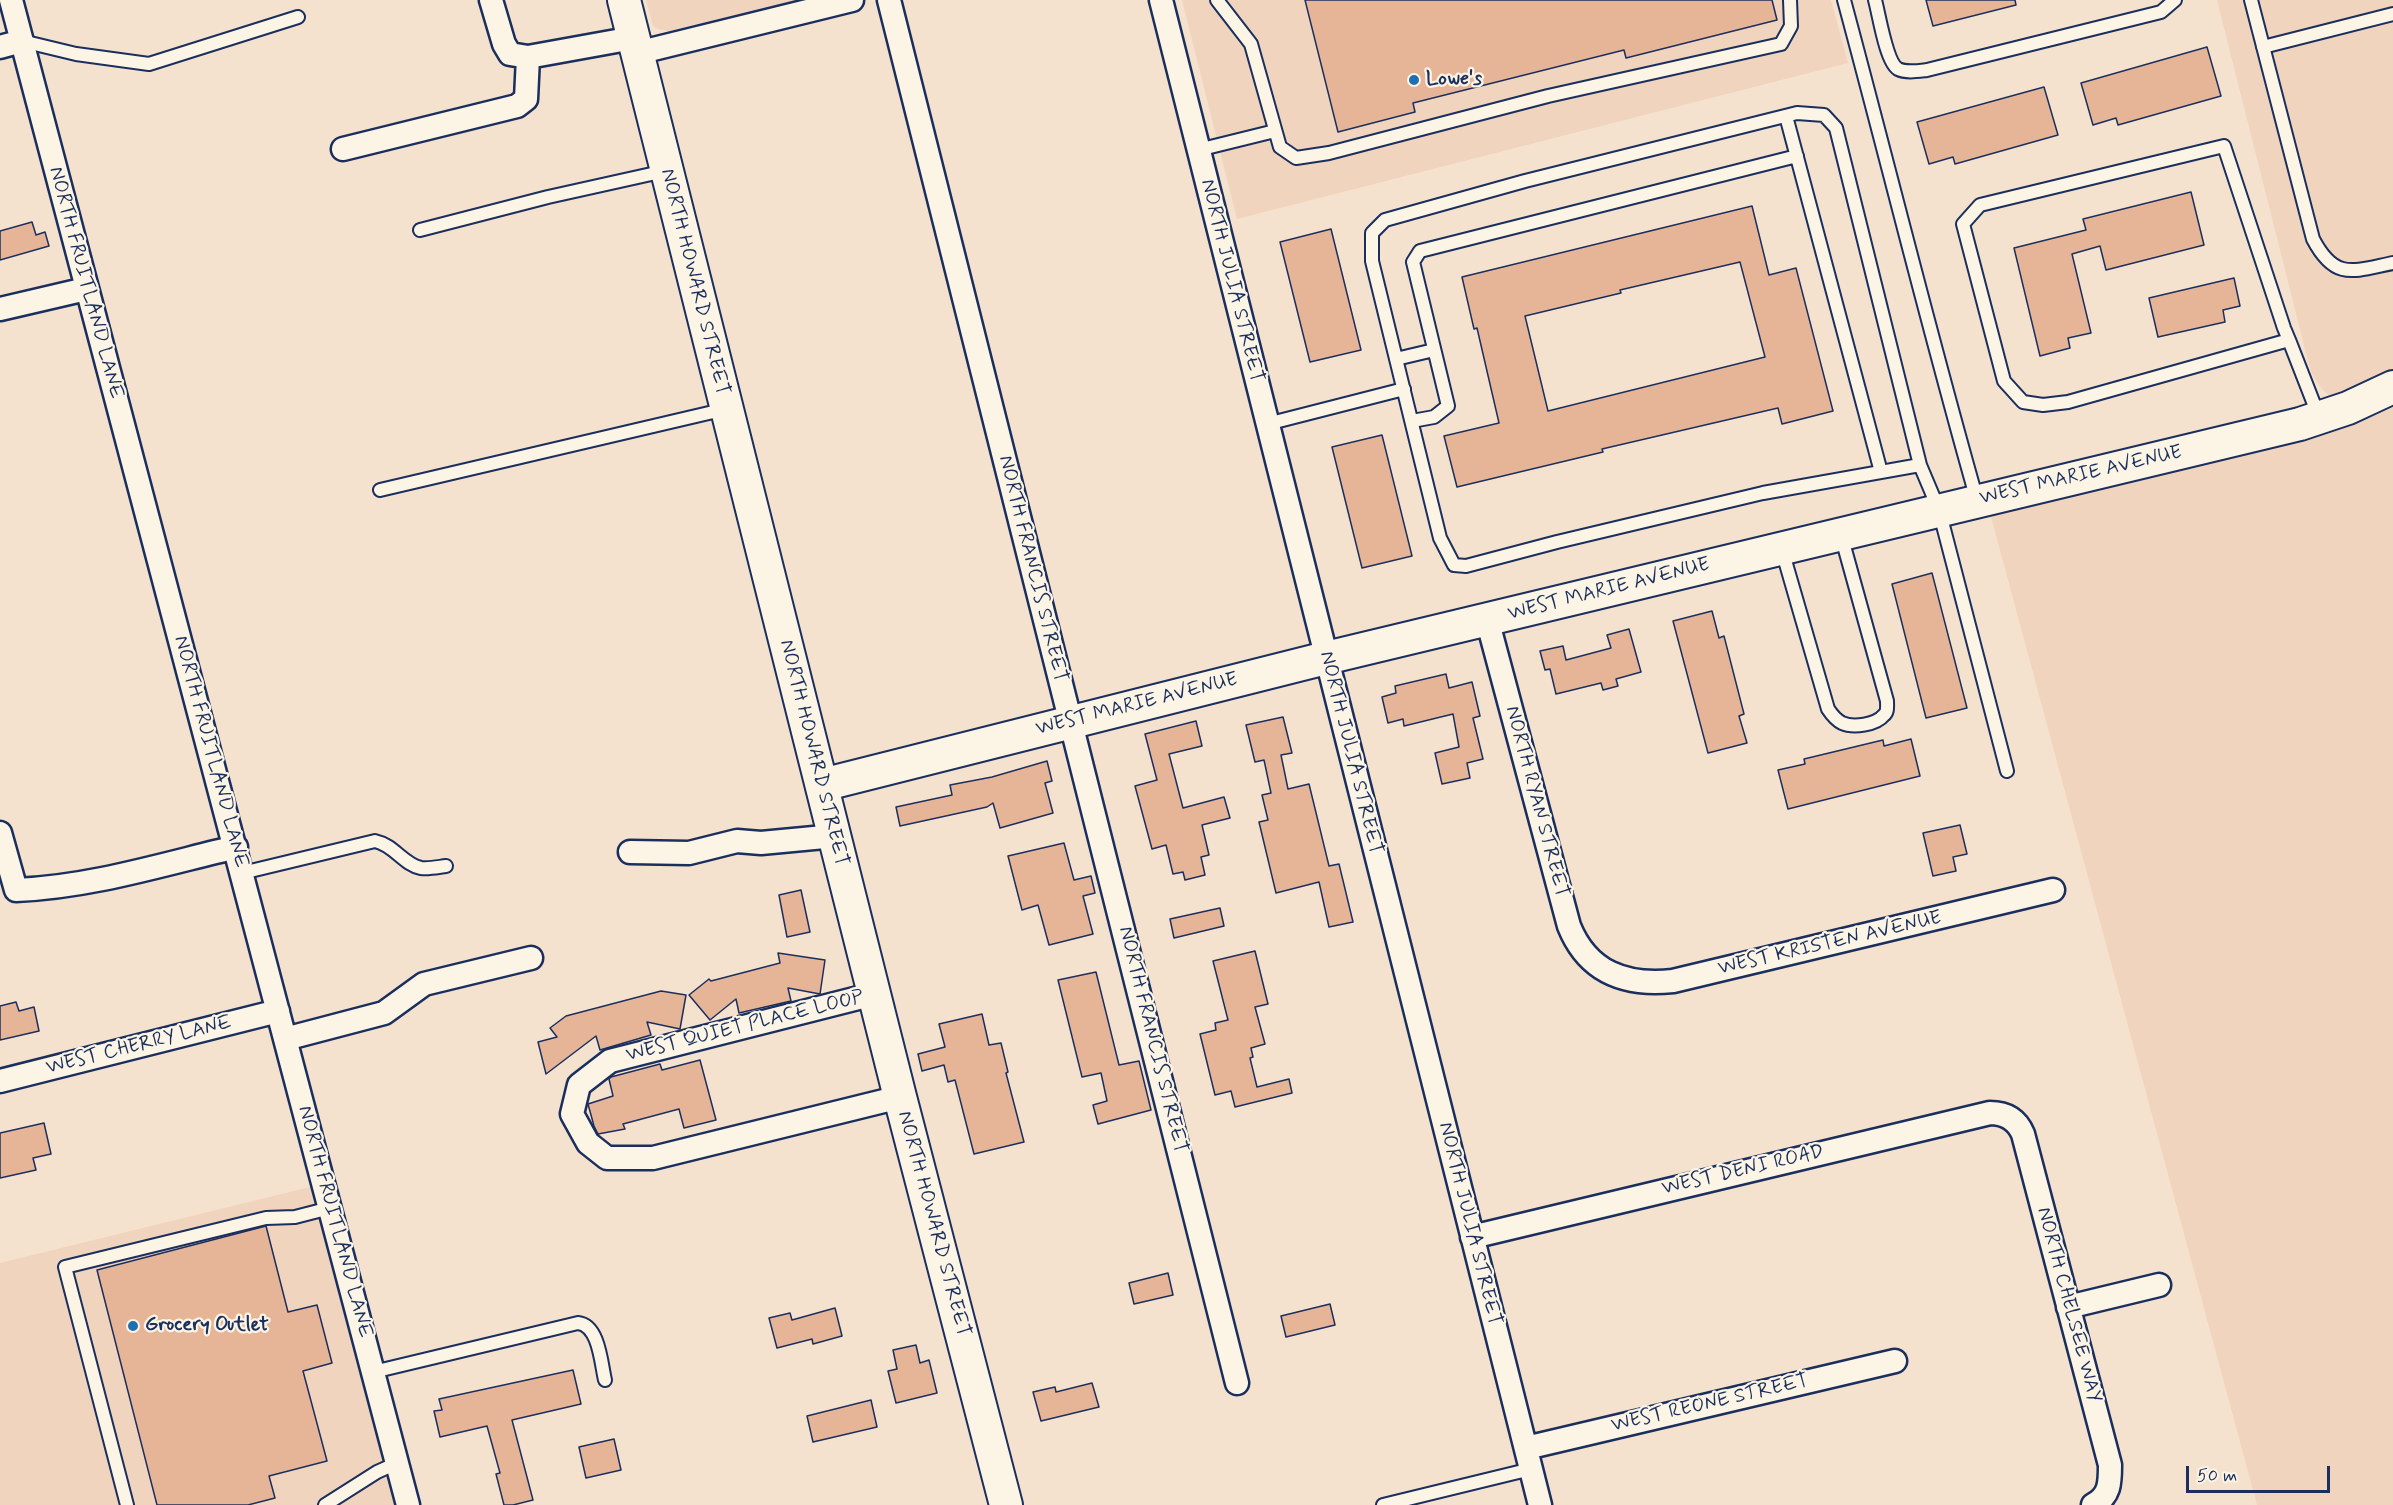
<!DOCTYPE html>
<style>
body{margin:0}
#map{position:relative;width:2393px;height:1505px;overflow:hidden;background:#f5e2ce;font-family:Mynerve,sans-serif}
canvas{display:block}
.scale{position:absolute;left:2186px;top:1466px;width:144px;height:27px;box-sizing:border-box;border:3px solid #1b2f5e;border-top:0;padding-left:8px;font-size:18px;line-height:21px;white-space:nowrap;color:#1b2f5e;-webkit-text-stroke:4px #fcf5e5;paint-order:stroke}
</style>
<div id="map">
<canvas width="2393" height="1505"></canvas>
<div class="scale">50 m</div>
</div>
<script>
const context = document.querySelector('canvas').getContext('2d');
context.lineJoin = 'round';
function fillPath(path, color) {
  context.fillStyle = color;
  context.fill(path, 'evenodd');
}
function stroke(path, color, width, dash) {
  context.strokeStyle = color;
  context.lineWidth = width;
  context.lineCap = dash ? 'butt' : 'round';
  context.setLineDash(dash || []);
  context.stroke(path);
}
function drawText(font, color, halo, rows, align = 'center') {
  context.font = font + ' Mynerve,sans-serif';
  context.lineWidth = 4.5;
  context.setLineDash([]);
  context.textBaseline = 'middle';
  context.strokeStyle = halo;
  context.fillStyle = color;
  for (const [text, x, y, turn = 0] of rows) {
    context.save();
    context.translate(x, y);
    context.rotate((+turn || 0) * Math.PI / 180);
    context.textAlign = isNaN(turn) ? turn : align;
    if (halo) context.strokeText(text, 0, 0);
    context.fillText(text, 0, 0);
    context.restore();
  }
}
fillPath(new Path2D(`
 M646 0H797L669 31 658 29 653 26Z
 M1182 0H1831L1848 63 1237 219Z
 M2217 0H2393V373L2337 395H2329L2322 389 2312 374 2309 365Z
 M2393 405V1505H2257L1990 513 2344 424Z
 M310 1187 395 1505H0V1263Z`), '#f0d4be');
const building = new Path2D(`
 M1305 0H1772L1777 20 1626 58 1624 50 1413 103 1415 112 1338 132Z
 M1926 0H2015L2016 5 1933 26Z
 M2207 47 2221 96 2118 125 2116 118 2093 125 2081 83Z
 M2044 87 2058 135 1955 164 1953 157 1929 164 1917 122Z
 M2191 192 2204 245 2106 270 2100 246 2072 254 2091 333 2068 338 2070 348 2040 356 2014 248 2086 230 2083 219Z
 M1752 206 1769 275 1796 268 1833 411 1782 424 1778 408 1602 449 1603 452 1457 487 1444 436 1499 423 1477 328 1474 329 1462 277ZM1740 262 1765 357 1548 411 1525 316 1621 293 1620 290Z
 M32 222 36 235 45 232 49 246 0 260V231Z
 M1331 229 1361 350 1310 362 1280 242Z
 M2234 278 2240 306 2223 310 2225 322 2158 337 2149 298Z
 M1382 435 1412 556 1362 568 1332 447Z
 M1932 573 1967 708 1926 718 1892 584Z
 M1712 611 1719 638 1724 636 1744 714 1739 716 1747 743 1708 753 1673 621Z
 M1629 629 1641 672 1616 679 1618 686 1603 690 1601 683 1556 694 1550 669 1545 670 1540 651 1563 646 1566 660 1611 648 1607 635Z
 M1446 674 1449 688 1472 682 1480 716 1473 718 1483 759 1467 763 1470 778 1442 784 1435 753 1459 747 1453 714 1404 726 1403 719 1388 723 1382 697 1396 693 1395 686Z
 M1283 717 1292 753 1281 755 1288 789 1309 784 1329 866 1339 864 1353 922 1329 927 1319 882 1276 893 1259 822 1268 820 1262 795 1271 793 1264 760 1255 762 1246 725Z
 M1196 721 1202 746 1169 754 1183 808 1224 797 1230 818 1202 825 1209 855 1201 857 1205 875 1185 880 1183 872 1173 874 1166 845 1152 849 1135 786 1157 780 1145 734Z
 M1911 739 1920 776 1788 809 1778 770 1805 764 1804 759 1883 740 1884 746Z
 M1047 761 1052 781 1045 783 1053 813 1000 828 993 803 987 807 900 826 896 807 952 795 950 785 992 777Z
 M1960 825 1967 854 1953 857 1956 871 1933 876 1923 833Z
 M1064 843 1074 880 1091 876 1095 893 1083 896 1093 934 1049 945 1038 905 1022 910 1008 856Z
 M801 890 810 932 787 937 779 895Z
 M1220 908 1224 926 1174 938 1170 919Z
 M1255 951 1268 1004 1255 1007 1265 1044 1251 1048 1253 1057 1250 1058 1257 1087 1289 1079 1292 1093 1235 1107 1231 1091 1215 1095 1200 1034 1216 1030 1215 1023 1228 1020 1213 961Z
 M778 953 825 960 820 994 788 988 791 1001 739 1013 736 999 710 1020 689 995 709 979 711 981 780 963Z
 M1096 972 1119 1065 1139 1061 1151 1110 1098 1124 1093 1105 1107 1101 1101 1073 1082 1077 1058 980Z
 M661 991 686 995 680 1029 647 1022 651 1035 600 1050 596 1036 546 1074 538 1042 557 1037 550 1028 566 1016Z
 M16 1002 19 1011 34 1007 39 1031 0 1040V1006Z
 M982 1014 989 1045 1001 1043 1008 1072 1006 1073 1024 1142 974 1154 955 1080 948 1082 944 1065 922 1071 918 1054 945 1047 939 1024Z
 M700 1060 716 1120 684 1128 679 1109 623 1124 625 1129 598 1134 594 1126 588 1104 613 1096 609 1079 611 1077 660 1064 662 1070Z
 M44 1123 51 1154 33 1158 36 1170 0 1178V1133Z
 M266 1226 288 1312 317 1305 332 1363 303 1371 327 1461 269 1476 275 1498 248 1505H157L97 1270Z
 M1168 1273 1173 1295 1134 1304 1129 1283Z
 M1330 1304 1335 1325 1286 1337 1281 1316Z
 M835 1308 842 1336 813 1344 812 1339 777 1348 769 1318 790 1313 792 1320Z
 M916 1345 920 1363 929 1360 937 1393 896 1403 888 1371 897 1369 893 1350Z
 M573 1370 581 1404 512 1420 533 1500 513 1505H504L496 1474 500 1473 487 1426 440 1437 434 1411 442 1410 439 1399Z
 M1092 1383 1099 1407 1041 1421 1033 1392 1055 1387 1056 1392Z
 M871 1400 877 1427 813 1442 807 1416Z
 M614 1439 621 1470 586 1478 579 1447Z`);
fillPath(building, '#e6b597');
stroke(building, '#1b2f5e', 1.5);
const lane = new Path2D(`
 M1217 0 1251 44 1280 147 1296 158 1329 153 1548 96 1781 44 1791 26 1790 0
 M1844 0C1889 167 1930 335 1977 500
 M1875 0C1879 14 1886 62 1898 69 1906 73 1918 71 1927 70L2161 12 2175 0
 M2251 0 2313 239C2335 281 2353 271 2393 263
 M22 41 76 54 149 64 298 17
 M2263 47 2393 14
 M1786 116 1881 472
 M1198 150 1275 131
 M420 230 548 197 665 171
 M2289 340 2068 402 2043 405 2023 402 2004 381 1963 224 1980 205 2224 146 2284 328 2289 340 2319 417
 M1396 359 1434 350
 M1412 421 1434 417 1448 406 1413 262 1420 251 1797 156
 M1267 424 1404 389
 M1920 465 1763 493 1557 542 1466 566 1454 565 1440 538 1372 261V233L1385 220 1525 181 1797 113 1824 115 1836 128 1920 465 1939 510 2007 771
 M380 490 726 409
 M1782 550 1828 709C1832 715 1836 720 1842 723 1853 728 1876 725 1884 715 1888 712 1887 706 1887 701L1841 535
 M242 873 375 841C394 845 404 865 421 868 429 869 438 867 446 866
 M373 1372 578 1323C599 1325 601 1363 605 1380
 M127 1505 65 1267 266 1218 295 1217 330 1208
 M325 1505 377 1472 397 1463
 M1383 1505 1531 1469`);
const street = new Path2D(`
 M11 0 408 1505
 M491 0 504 44 510 54 528 57 633 38
 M889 0 1237 1383
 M1161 0 1540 1505
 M0 47 22 41
 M637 53 852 0
 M343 149 517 106 526 99 528 57
 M0 309 86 289
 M1487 619 1569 926C1588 973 1626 986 1673 981L2053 890
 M0 833 16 890C91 887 164 864 236 847
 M630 852 689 853 737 841 761 843 835 836
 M874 994 610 1061 579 1085 572 1114 588 1143 607 1158H653L900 1097
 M285 1039 384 1013 424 984 531 958
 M0 1081 278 1011
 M1472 1237 1990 1113C2006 1113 2017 1120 2023 1134L2110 1465C2110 1483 2110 1496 2093 1505
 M2068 1307 2159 1285
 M1526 1448 1895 1361`);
const secondary = new Path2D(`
 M624 0 900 1097 1006 1505
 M822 785 1326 658 2300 424 2348 408 2393 387`);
stroke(lane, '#1b2f5e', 16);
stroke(street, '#1b2f5e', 27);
stroke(secondary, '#1b2f5e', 36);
stroke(lane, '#fcf5e5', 12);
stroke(street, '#fcf5e5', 22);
stroke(secondary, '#fcf5e5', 32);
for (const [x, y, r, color] of [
 [1414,80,6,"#1f6fb2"],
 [133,1326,6,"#1f6fb2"]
]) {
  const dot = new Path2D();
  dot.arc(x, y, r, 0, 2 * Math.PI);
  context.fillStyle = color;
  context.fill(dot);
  stroke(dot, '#fcf5e5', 2);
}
drawText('bold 20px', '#1b2f5e', '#fcf5e5', [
 ["Lowe's",1426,80],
 ["Grocery Outlet",145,1326]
], 'left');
drawText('20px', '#1b2f5e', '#fcf5e5', [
 ["NORTH JULIA STREET",1231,281,76],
 ["NORTH HOWARD STREET",694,282,76],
 ["NORTH FRUITLAND LANE",85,283,75],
 ["WEST MARIE AVENUE",2081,476,-13],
 ["NORTH FRANCIS STREET",1032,569,76],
 ["WEST MARIE AVENUE",1609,590,-14],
 ["WEST MARIE AVENUE",1137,705,-14],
 ["NORTH FRUITLAND LANE",210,752,75],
 ["NORTH HOWARD STREET",813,753,76],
 ["NORTH JULIA STREET",1350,753,76],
 ["NORTH RYAN STREET",1536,802,75],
 ["WEST KRISTEN AVENUE",1830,944,-13],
 ["WEST QUIET PLACE LOOP",745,1027,-14],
 ["NORTH FRANCIS STREET",1152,1040,76],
 ["WEST CHERRY LANE",139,1046,-14],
 ["WEST DENI ROAD",1743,1171,-13],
 ["NORTH FRUITLAND LANE",334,1222,75],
 ["NORTH HOWARD STREET",933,1224,75],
 ["NORTH JULIA STREET",1469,1224,76],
 ["NORTH CHELSEE WAY",2068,1305,75],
 ["WEST REONE STREET",1710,1404,-13]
]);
</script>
